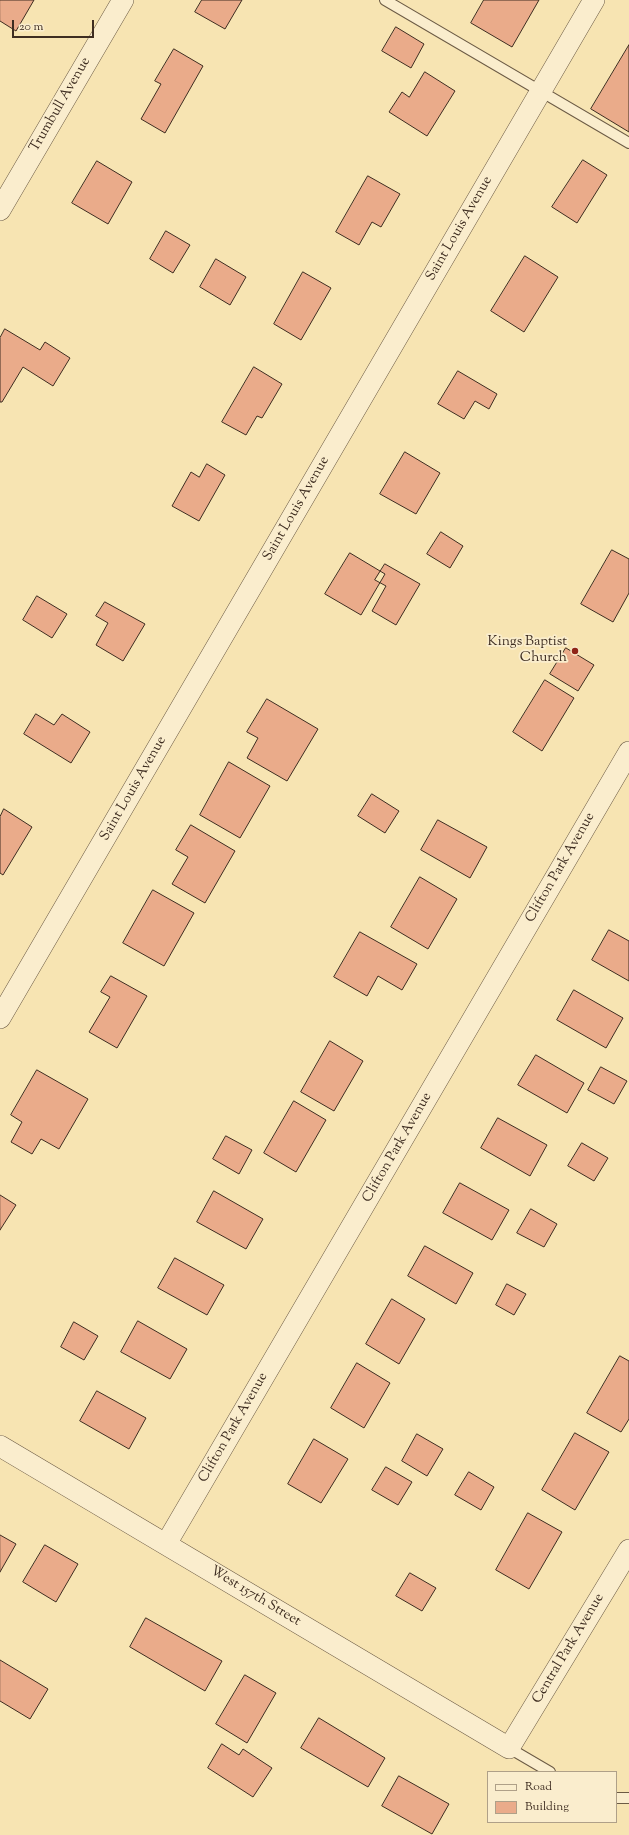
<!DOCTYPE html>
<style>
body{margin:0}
#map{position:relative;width:629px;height:1835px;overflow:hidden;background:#f7e4b2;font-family:"Sorts Mill Goudy",serif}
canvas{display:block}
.legend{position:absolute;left:487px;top:1771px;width:130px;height:52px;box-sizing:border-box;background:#faedcd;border:1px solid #afa088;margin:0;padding:5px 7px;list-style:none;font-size:12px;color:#3e2d21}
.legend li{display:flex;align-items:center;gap:8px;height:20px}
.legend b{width:20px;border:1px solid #afa088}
.scale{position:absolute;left:12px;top:20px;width:82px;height:18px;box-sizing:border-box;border:2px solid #3e2d21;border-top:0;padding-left:5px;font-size:12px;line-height:14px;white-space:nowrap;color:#3e2d21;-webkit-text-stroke:3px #faedcd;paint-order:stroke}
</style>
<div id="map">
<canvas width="629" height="1835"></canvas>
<ul class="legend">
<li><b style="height:5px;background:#faedcd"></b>Road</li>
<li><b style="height:11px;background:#eaab8a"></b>Building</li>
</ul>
<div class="scale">20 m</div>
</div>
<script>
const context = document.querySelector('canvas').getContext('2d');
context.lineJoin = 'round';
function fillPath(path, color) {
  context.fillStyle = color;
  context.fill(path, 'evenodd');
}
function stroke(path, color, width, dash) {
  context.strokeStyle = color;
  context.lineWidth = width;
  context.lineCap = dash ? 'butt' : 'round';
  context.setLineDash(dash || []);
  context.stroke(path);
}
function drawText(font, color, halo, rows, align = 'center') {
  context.font = font + ' "Sorts Mill Goudy",serif';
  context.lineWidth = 3.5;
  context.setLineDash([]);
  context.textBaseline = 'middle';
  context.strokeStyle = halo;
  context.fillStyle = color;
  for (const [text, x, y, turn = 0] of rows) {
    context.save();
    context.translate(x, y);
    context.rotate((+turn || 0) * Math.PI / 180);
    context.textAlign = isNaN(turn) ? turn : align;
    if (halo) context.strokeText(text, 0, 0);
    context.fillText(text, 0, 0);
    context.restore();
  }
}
const building = new Path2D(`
 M0 0H34L16 31 0 21Z
 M202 0H242L225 29 195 12Z
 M484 0H539L512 47 471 23Z
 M396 27 424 44 411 68 382 51Z
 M629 45V132L591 109Z
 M174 49 203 66 165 133 141 119 161 84 155 81Z
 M425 72 455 91 427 136 389 112 402 92 409 97Z
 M583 160 607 175 577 223 552 207Z
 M97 161 132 182 108 224 72 203Z
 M368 176 400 194 381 227 372 222 359 245 336 232Z
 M166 231 190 245 173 273 150 259Z
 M525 256 558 277 524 332 491 311Z
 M216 259 246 277 230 305 200 287Z
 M303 272 331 288 301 340 274 324Z
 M5 329 40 350 45 342 70 358 53 386 23 367 2 402H0V338Z
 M254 367 282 384 262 418 257 416 246 435 222 422Z
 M458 371 497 394 489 409 475 401 464 419 438 404Z
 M405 452 440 473 416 514 380 494Z
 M207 464 225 475 199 521 172 506 191 472 199 477Z
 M441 532 463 546 450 568 427 554Z
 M612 550 629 559V593L613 622 581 604Z
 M350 553 385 574 361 615 325 594Z
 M385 564 420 584 396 625 372 611 386 586 375 580Z
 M37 596 67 614 52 638 23 620Z
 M105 602 145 624 123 661 96 645 108 623 96 616Z
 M566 648 594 665 578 691 550 674Z
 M545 680 574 698 542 751 513 732Z
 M267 699 318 729 287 781 247 758 258 738 247 732Z
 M36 714 54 725 62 714 90 732 71 763 24 734Z
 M229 762 270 786 240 838 200 815Z
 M372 794 399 811 385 833 358 816Z
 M4 809 32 827 3 875 0 873V817Z
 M438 820 487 847 470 878 421 850Z
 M191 825 235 851 205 903 172 884 188 857 176 850Z
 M420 877 457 899 428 949 391 927Z
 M153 890 194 913 164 966 123 943Z
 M609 930 629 941V981L592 960Z
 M360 932 417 964 402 990 378 976 367 996 334 977Z
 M111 976 147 996 117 1048 89 1032 110 997 101 992Z
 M574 990 623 1018 606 1048 557 1020Z
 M330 1041 363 1061 334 1111 301 1092Z
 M536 1055 584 1083 567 1113 518 1085Z
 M601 1067 627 1081 614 1104 588 1090Z
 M37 1070 88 1099 59 1149 41 1139 32 1154 11 1142 22 1122 11 1115Z
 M294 1101 326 1120 296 1172 264 1153Z
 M498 1118 547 1145 530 1176 481 1148Z
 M226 1136 252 1150 239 1174 213 1159Z
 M582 1143 608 1158 594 1181 568 1166Z
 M460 1183 509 1210 492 1240 443 1213Z
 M214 1191 263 1219 246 1249 197 1222Z
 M0 1195 16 1205 0 1230Z
 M531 1209 557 1224 544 1247 517 1233Z
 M425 1246 473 1273 456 1304 408 1276Z
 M175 1258 224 1285 207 1315 158 1288Z
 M507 1284 526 1294 514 1315 496 1305Z
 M392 1299 425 1319 399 1364 366 1344Z
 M138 1321 187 1349 170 1379 121 1352Z
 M74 1322 98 1336 84 1360 61 1347Z
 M620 1356 629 1361V1419L621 1432 587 1413Z
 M357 1363 390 1383 364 1428 331 1408Z
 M97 1391 146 1418 129 1449 80 1421Z
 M575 1433 609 1452 575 1510 542 1490Z
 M417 1434 443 1449 427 1476 402 1461Z
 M314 1439 348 1459 321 1503 288 1484Z
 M386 1467 412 1482 398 1505 372 1490Z
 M469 1472 494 1487 481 1510 455 1495Z
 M528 1513 562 1532 529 1589 496 1570Z
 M0 1535 16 1544 0 1572Z
 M45 1545 78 1564 56 1602 23 1582Z
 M410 1573 436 1588 422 1611 396 1596Z
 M146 1618 222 1661 205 1691 130 1647Z
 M0 1660 48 1689 30 1719 0 1701Z
 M245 1675 276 1693 247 1743 216 1724Z
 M319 1718 385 1758 368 1787 301 1748Z
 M222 1744 239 1755 243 1749 272 1768 253 1797 208 1768Z
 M399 1776 449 1804 432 1834 382 1806Z`);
fillPath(building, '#eaab8a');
stroke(building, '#3e2d21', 1);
const service = new Path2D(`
 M385 0 629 143
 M509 1748 550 1772
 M616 1798H629`);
const minor = new Path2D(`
 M0 210 123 0
 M0 1018 594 0
 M0 1446 509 1748 629 1550
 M166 1544 629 752`);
stroke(service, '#6c5b45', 12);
stroke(minor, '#6c5b45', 22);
stroke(service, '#faedcd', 10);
stroke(minor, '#faedcd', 21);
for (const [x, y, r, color] of [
 [575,651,4,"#8f2418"]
]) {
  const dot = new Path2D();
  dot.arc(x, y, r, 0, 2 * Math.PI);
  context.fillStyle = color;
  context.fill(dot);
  stroke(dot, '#faedcd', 1.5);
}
drawText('14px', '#3e2d21', '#faedcd', [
 ["Trumbull Avenue",61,105,-60],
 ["Saint Louis Avenue",460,229,-60],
 ["Saint Louis Avenue",297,509,-60],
 ["Saint Louis Avenue",134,789,-60],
 ["Clifton Park Avenue",561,868,-60],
 ["Clifton Park Avenue",398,1148,-60],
 ["Clifton Park Avenue",234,1428,-60],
 ["West 157th Street",255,1597,31],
 ["Central Park Avenue",569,1649,-59]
]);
drawText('14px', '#3e2d21', '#faedcd', [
 ["Kings Baptist",567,643],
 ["Church",567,659]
], 'right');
</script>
